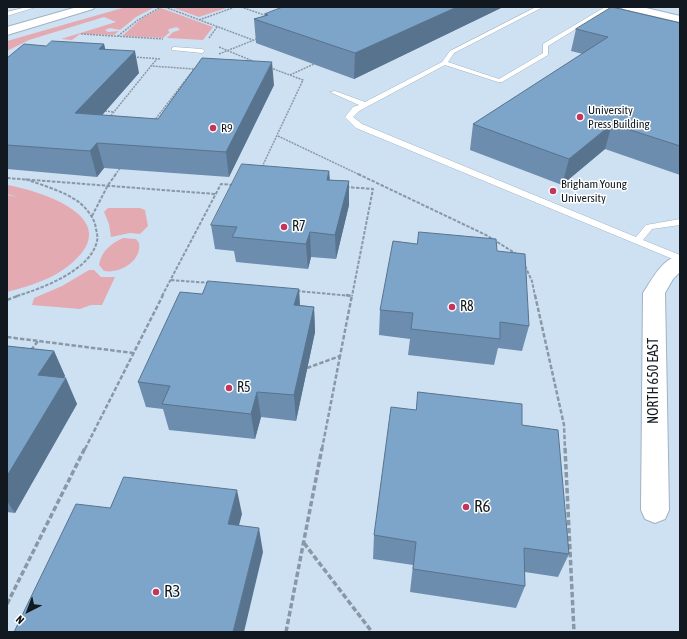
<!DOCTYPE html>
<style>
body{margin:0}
#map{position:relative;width:687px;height:639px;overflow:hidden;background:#cee1f3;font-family:"Asap Condensed",sans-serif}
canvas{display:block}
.frame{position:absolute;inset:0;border:8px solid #11181f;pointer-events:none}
.north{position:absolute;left:8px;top:591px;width:40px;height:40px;-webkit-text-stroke:3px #fff;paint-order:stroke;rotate:222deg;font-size:11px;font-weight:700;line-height:16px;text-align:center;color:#11181f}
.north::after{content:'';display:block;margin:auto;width:14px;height:18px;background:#11181f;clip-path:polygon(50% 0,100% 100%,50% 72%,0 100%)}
</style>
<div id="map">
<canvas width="687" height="639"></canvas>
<div class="frame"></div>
<div class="north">N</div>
</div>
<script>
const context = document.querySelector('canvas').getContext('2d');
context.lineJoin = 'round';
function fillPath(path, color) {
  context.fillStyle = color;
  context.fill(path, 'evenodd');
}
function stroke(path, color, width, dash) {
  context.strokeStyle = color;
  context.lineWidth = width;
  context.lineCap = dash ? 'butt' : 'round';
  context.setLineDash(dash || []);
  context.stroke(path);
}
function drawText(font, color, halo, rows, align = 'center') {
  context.font = font + ' "Asap Condensed",sans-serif';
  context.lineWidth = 3;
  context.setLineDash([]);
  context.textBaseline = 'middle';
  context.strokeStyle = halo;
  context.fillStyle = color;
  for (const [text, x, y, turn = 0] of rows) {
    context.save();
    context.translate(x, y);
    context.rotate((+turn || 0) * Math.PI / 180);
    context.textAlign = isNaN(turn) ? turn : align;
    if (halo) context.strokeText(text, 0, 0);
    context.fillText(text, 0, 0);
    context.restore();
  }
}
fillPath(new Path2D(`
 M126 7H155L136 17 120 30 110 28 105 30 108 32 119 31 114 35 80 34 72 40 61 39 116 22 104 17 29 40 7 51V41Z
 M171 7H229L199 17Z
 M161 8 213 27 203 40 167 38 173 32 180 30 177 27 169 29 168 31 170 32 163 38 122 36 141 19Z
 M7 185C42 191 125 218 72 263 54 279 29 286 7 292V195L18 197 7 194Z
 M108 208H140L145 210 148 226 140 234 130 233 111 237 109 224 104 212Z
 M123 238 136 239 139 243C142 261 120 274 104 271L99 265C101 251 112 243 123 238Z
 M89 270H94L101 277H115L102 305H91L80 309 32 305 34 298 62 286Z`), '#e4aab2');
const service = new Path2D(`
 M27 7H36L7 16V12Z
 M536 7H543L454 53 448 62 499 79 543 53V44L605 7H612L548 46V55L502 82H498L445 65 359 111 353 117 362 124 636 237 646 225 680 219V225L652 229 643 240 680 255V262L356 128 345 117 353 107 359 105 330 92 335 91 365 102 442 62 450 51Z
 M174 47 202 49 205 51 202 53 172 50V48Z`);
const minor = new Path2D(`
 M680 255V272L673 279 665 293 669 510 665 519 655 523 645 519 641 510 643 293C653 278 662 259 680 255Z`);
const secondary = new Path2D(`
 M77 7H95L93 9 7 35V27Z
 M621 7H642L680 16V22L623 9Z`);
stroke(service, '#a0b2c4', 1);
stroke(minor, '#a0b2c4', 2);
stroke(secondary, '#a0b2c4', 2);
stroke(new Path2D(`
 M165 7 253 40
 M241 7 267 16
 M199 20 235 7
 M81 34 163 39
 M118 36 138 20 161 7
 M209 38 217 27
 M219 47 255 62
 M219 54 259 38
 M134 57 161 59
 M290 75 314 64
 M105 111 114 112
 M109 118 151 66
 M154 121 194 69 151 66 157 59
 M278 136 360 175
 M262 167 303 80 271 68
 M115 175 121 167`), '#8998a6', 1.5, [2, 1]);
stroke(new Path2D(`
 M358 174 486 235 518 255
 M7 178 215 194
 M346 187 373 189 352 296
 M92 216 108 185 116 174
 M525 266 532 281 535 296
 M171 280 210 283
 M297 291 352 296
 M17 296C43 288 91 270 97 241 98 237 97 233 96 229 95 218 85 206 76 200 60 190 42 185 25 179
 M162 296 221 184 233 185`), '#8998a6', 2, [3.5, 1.5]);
stroke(new Path2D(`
 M346 295 352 296
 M535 295 564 425 565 449
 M7 300 20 295
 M7 337 133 353
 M31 350 38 341
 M307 368 340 356 352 295
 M85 449 163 295
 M322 449 340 356`), '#8998a6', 2.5, [4.5, 2]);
stroke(new Path2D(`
 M565 448 574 632
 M304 543 372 632
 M7 604 85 448
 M286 632 322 448`), '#8998a6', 3.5, [5.5, 2.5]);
fillPath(service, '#fff');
fillPath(minor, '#fff');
fillPath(secondary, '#fff');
fillPath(new Path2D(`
 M503 7 354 79 256 43 254 19 265 16V14Z
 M680 23V175L605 149 562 185 470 150 473 124 583 54 571 51 576 29Z
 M104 44 105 49 139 73 102 115 158 119 274 85 229 177 104 168 97 177 7 169V58L46 46Z
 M329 171 330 180 349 181V205L336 259 311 257 308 269 236 262 234 251 215 249 211 225Z
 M497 251 529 326 522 351 498 348 494 365 408 355 410 339 379 335 380 310Z
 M299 289 300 305 314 307 315 332 296 421 261 417 255 439 169 430 163 409 146 407 138 382 202 294Z
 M7 346 54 351 65 376 64 378 77 404 15 513 7 512Z
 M522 425 569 554 558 577 525 572V586L516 608 410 592 413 565 373 559 374 535Z`), '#6c8dad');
fillPath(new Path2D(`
 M457 7H503L354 79 355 53Z
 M104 44 109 66 99 49Z
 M135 51 139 73 82 138 75 113Z
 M272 62 274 85 229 177 226 152Z
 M612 124 605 149 562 185 569 159Z
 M97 143 104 168 97 177 90 151Z
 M329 171 330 194 327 180Z
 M349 181V205L336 259 335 235Z
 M310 232 311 257 308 269 306 244Z
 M299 289 300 314 294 305Z
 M314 307 315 332 296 421 294 395Z
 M54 351 65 376 50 401 38 375Z
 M66 378 77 404 15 513 7 501V476Z
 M257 392 261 417 255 439 251 414Z
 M237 490 242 514 233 548 228 524Z
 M259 528 263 552 244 632H233Z`), '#58738d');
const building = new Path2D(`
 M283 7H457L355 53 254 19 268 15 265 14Z
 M612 7 680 23V146L612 124 569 159 473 124 608 37 576 29Z
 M52 41 104 44 99 49 135 51 75 113 158 119 202 58 272 62 226 152 97 143 90 151 7 145V58L24 44 46 46Z
 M242 164 329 171 327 180 349 181 335 235 310 232 306 244 232 237 237 227 211 225Z
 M419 232 496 239 497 251 525 254 529 326 500 322V339L411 329 413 313 380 310 393 241 417 244Z
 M208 281 299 289 294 305 314 307 294 395 257 392 251 414 162 404 170 386 138 382 180 292 202 294Z
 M7 346 54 351 38 375 66 378 7 476Z
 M418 392 522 404V425L558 430 569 554 524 548 525 586 413 569 416 542 374 535 391 407 416 410Z
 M124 477 237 490 228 524 259 528 233 632H14L76 504 110 508Z`);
fillPath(building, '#7da4c9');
stroke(building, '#58738d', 1);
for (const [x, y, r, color] of [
 [580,117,4,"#c4355c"],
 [213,128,4,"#c4355c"],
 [553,191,4,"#c4355c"],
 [284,227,4,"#c4355c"],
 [452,307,4,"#c4355c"],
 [229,388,4,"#c4355c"],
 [466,507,4,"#c4355c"],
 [156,592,4,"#c4355c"]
]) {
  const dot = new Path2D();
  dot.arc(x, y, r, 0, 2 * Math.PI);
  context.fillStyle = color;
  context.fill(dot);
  stroke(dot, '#fff', 1.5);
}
drawText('12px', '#11181f', '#fff', [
 ["University",588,110],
 ["Press Building",588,124],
 ["R9",221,128],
 ["Brigham Young",561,184],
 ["University",561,198]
], 'left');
drawText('14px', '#11181f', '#fff', [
 ["R7",292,227],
 ["R8",460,307],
 ["R5",237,388]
], 'left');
drawText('14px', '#11181f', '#fff', [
 ["NORTH 650 EAST",654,381,-90]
]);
drawText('17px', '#11181f', '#fff', [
 ["R6",474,507],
 ["R3",164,592]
], 'left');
</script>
